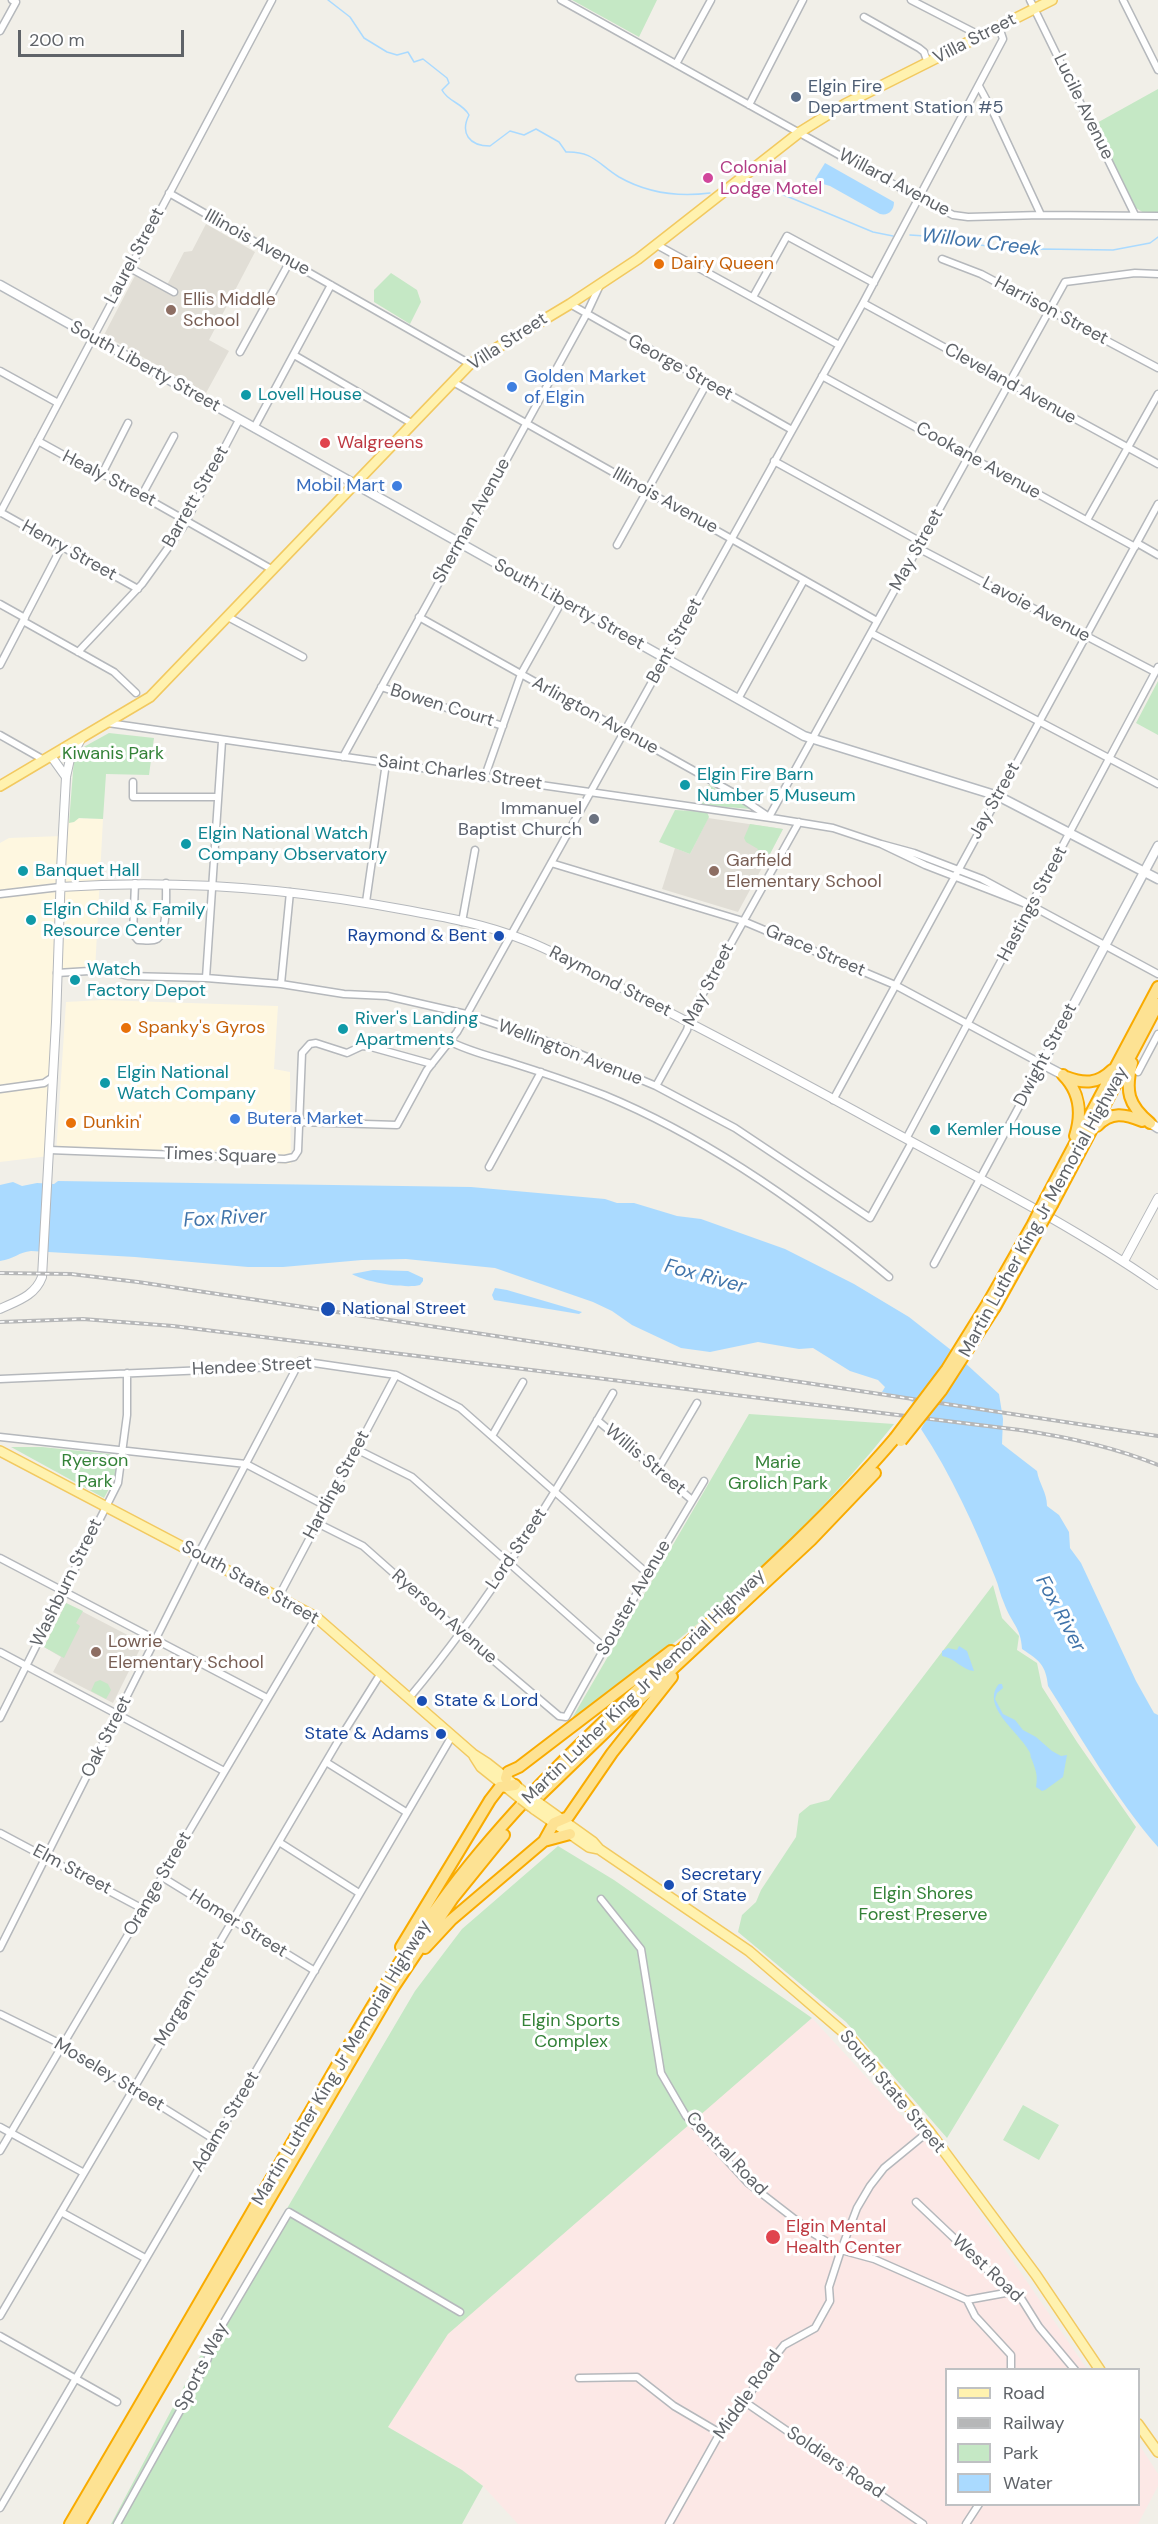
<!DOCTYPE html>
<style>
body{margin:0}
#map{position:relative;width:1158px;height:2524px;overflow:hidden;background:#f1efe8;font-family:"DM Sans",sans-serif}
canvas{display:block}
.legend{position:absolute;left:945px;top:2368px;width:195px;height:138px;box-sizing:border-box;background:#fff;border:2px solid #bfc1c3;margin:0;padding:8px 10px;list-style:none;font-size:18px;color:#5f6368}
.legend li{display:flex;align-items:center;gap:12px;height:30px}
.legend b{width:30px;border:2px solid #bfc1c3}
.scale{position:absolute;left:18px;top:30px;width:166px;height:27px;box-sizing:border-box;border:3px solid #5f6368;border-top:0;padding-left:8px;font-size:18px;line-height:21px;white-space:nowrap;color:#5f6368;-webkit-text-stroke:4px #fff;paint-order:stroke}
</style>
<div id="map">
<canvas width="1158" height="2524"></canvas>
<ul class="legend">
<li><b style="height:8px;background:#fff2af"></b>Road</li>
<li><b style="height:8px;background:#b6b7b8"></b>Railway</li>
<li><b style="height:16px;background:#c5e8c5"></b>Park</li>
<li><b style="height:16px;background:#aadaff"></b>Water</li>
</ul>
<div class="scale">200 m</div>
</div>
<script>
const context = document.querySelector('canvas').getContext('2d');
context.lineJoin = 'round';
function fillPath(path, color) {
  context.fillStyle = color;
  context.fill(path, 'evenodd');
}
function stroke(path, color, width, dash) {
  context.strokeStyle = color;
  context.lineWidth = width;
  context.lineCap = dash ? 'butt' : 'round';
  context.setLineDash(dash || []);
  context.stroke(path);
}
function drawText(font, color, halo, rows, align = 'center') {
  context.font = font + ' "DM Sans",sans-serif';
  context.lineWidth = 6;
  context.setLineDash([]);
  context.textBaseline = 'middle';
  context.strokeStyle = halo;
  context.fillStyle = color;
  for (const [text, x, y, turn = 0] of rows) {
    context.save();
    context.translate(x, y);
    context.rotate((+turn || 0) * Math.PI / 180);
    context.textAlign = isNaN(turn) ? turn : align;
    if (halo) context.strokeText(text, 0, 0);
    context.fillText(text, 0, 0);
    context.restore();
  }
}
fillPath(new Path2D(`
 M64 818 103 819 95 971 58 973 49 1156 0 1162V843L9 838 62 836Z
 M102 1000 278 1006 274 1069 290 1072 291 1164 56 1154 66 1002Z`), '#fef7e0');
fillPath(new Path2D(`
 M206 224 255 252 209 340 229 351 206 393 104 335 139 268 167 285 184 252 192 251Z
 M708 818 783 829 738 912 662 889 675 848 690 854Z
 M66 1603 143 1643 113 1703 53 1672 61 1657 44 1647Z`), '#e1ded6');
fillPath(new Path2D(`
 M812 2018 947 2165 1087 2369 946 2370V2504H1138L1139 2444 1158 2474V2486L1138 2524H518L483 2486 462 2470 388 2427 460 2312Z`), '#fce8e6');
fillPath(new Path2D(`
 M572 0H657L639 37Z
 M1158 89V213H1144L1136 208 1095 124Z
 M391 273 417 290 421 302 410 324 374 302V290Z
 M1158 681V735L1136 723Z
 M109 733 154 738 149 775 106 774 103 819 79 818 74 822 69 823 74 759 80 749Z
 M709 785 750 808 751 809 702 805 701 792Z
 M675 810 707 812 709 817 690 854 659 842Z
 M750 824 783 829 770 854 766 853 759 858 754 855 758 849 746 842 744 838Z
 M749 1414 894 1424C835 1498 768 1565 695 1626 655 1659 612 1689 571 1720Z
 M11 1447H42L119 1455 116 1476 104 1498Z
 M993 1585 1002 1618 1019 1636 1017 1650 1037 1663 1042 1687 1077 1742 1136 1827 947 2138 846 2022 738 1932 742 1915 756 1902 761 1890 796 1837 799 1814 810 1805 829 1800Z
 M66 1603 83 1611 76 1623 80 1626 64 1658 44 1647Z
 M100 1680 108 1684 111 1690 106 1699 91 1691 95 1682Z
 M558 1846 614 1880 812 2018 448 2334 388 2427 462 2470 483 2486 462 2524H111L199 2358 415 1991 462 1929Z
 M1023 2105 1059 2125 1039 2160 1003 2140Z`), '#c5e8c5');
fillPath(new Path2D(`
 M825 163 894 202C894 211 888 216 880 214L830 186 816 182 815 179Z
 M58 1181 471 1187 605 1199 617 1203H634L677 1216 701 1219 785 1249 854 1284 909 1317 951 1350 999 1394 1003 1419 1002 1444 1037 1471C1039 1484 1047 1492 1047 1506L1059 1515 1069 1532 1070 1548 1081 1563 1136 1681 1154 1713 1158 1715V1847C1115 1798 1083 1740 1048 1686 1046 1665 1039 1660 1022 1649 1021 1627 1011 1623 1004 1603 1000 1595 999 1586 995 1577 975 1527 951 1474 921 1429L926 1420 925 1415 908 1398 882 1392 885 1387 878 1380 850 1371 813 1348 799 1349 758 1342 710 1352 681 1348 632 1325 612 1311 593 1302 495 1268 406 1259 362 1260 283 1267H248L135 1257 31 1251C19 1252 14 1259 0 1261V1185L13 1182 22 1186 37 1183 54 1184Z
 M373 1270 408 1271 423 1278V1281L420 1285C405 1289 365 1282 352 1274Z
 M495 1288 507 1290 582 1312 579 1314 494 1300 492 1295Z
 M959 1646 967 1651 974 1671C962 1670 955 1658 942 1656V1651L948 1648 957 1650Z
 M999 1684H1002L1003 1688 997 1693 995 1699 1003 1714 1015 1720 1023 1730 1036 1737 1052 1751 1061 1756 1067 1755 1063 1777 1045 1790 1042 1791 1036 1787C1038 1775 1036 1771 1032 1760 1029 1754 1032 1756 1029 1751 1019 1732 980 1706 999 1684Z`), '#aadaff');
stroke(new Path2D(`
 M328 0 350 17 364 38 387 52 397 55 408 52 414 62 423 59 447 78 449 83 442 90C448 102 463 103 469 115 460 133 469 146 490 146L510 131 524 135 536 129 559 142 566 152C593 151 598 164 619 177 647 193 679 197 710 193
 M760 185 873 232 893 236
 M910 235 956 238 974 244 1026 252 1042 249 1113 250 1150 243 1158 237`), '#aadaff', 1.5);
const minor = new Path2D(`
 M561 0 866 170 953 215 968 217 1041 215 1158 216
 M911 0 981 36
 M1030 0 1135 215
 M1123 0 1158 70
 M864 17 919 48 924 52 928 63
 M0 31 16 2 12 0
 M676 64 711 0
 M979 86 994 114 1041 215
 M749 105 803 0
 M169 193 470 364
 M657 245 839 345
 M942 259 981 274 1158 368
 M130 268 174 292
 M753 297 787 236 874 283
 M863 303 1158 464
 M570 304 792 430
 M240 352 290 261
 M294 355 413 424
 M0 371 58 403
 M822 376 1135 547
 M453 382 877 621
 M254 428 331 285
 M38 441 96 473 109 477 273 570
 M774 461 921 542
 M102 474 128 423
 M142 495 174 436
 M0 512 138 589
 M0 513 272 0
 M1087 520 1158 394
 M1137 543 1158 555
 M617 545 707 383
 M918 548 1155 672
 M0 604 25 618
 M228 617 303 657
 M419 617 732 792 769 817 1065 282 1135 273 1158 274
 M23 621 114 672 136 693
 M871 633 1158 784
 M78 652 142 584 183 527 239 420
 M0 665 62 546
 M381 687 503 726
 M738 699 804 580
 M108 723 778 819 833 828 881 844
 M0 735 44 760
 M343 757 586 315 600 285
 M485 776 521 674 562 601
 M133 782V797H218
 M551 863 743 921 895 985 1042 1064 934 1264
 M135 883 133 934 138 940C144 940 152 942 157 939 168 931 166 896 166 883
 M0 894 60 887
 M366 902 386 763
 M1031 906 925 865 881 844 914 853 982 879 1158 974
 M462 922 475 850
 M57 973 105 970 128 976 206 978 281 984 344 994 387 996 466 1014 561 1046 656 1086 735 1128 870 1218 912 1142
 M206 978 222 741
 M281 984 290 892
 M449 1041C468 1051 489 1056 509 1062 541 1072 573 1083 604 1095 708 1138 803 1205 889 1277
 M1138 1072 1158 1034
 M656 1086 687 1030 691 1015 799 822
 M0 1089 44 1083 53 1077
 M833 1100 1158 504
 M299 1122 397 1125 427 1070 457 1032 863 303 1003 39 999 27
 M906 1139 1158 667
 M49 1150 285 1159 294 1157 298 1151 302 1053 310 1044 316 1043 347 1053 362 1046 371 1047 432 1064
 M489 1167 541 1072
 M0 1379 298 1366
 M597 1420 692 1500
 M492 1436 523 1382
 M0 1437 246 1464 326 1506
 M356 1449 412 1477 605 1648
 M657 1471 697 1403
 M317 1523 363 1546 460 1632 559 1716 566 1717 609 1640 704 1481
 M0 1558 267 1698
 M279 1596 396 1375
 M0 1652 224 1771
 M409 1698C488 1604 552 1499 613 1393
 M0 1718 118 1483 127 1415V1373
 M326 1762 406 1812
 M0 1833 143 1909
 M279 1842 359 1893
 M162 1877 315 1971
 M601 1899 641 1949 661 2073 686 2116 748 2183 814 2234 841 2250 874 2259 967 2300 1011 2292
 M0 1948 202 1547 300 1361 396 1375 460 1408 648 1574
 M0 2014 63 2045 215 2140
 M0 2127 84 2173
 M0 2151 316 1617
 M916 2202 1011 2292 1019 2295 1039 2327 1075 2370
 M61 2212 145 2258
 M967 2300 975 2316 1011 2355V2370
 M0 2316 337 1743 381 1673
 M0 2336 117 2402
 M579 2378 637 2377 674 2406 720 2433
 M745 2402 923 2524
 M0 2508 452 1736
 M117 2524 206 2364 214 2339 289 2212 460 2312
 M669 2524 720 2433 745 2402 765 2369 784 2345 815 2328 830 2301 829 2287 841 2250 857 2208 870 2186 884 2168 929 2131
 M966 2524 979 2504`);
const tertiary = new Path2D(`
 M51 756 66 777
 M60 887C176 879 291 888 406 910 444 917 485 924 522 939 557 952 590 972 624 989 702 1029 780 1070 857 1112 958 1168 1063 1219 1158 1285
 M1124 1261 1158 1198
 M0 1309C17 1301 35 1296 42 1277L56 1022 61 870 66 777 70 759 81 739`);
const secondary = new Path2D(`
 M0 285 804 736 998 796 1158 879
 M1063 1075 1042 1064 1158 846
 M1150 1123 1158 1128`);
const primary = new Path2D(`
 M0 786 150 697 470 364 570 304 638 259 800 132 845 104 1052 0
 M0 1451 316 1617 473 1754 487 1763 525 1793
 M474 1756 481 1767 521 1799
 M540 1804 593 1842 599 1849
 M534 1809 589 1847 599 1849 749 1951 850 2038 929 2131 1036 2275 1100 2370
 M1138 2424 1158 2452`);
const motorway = new Path2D(`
 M1132 1063C1125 1091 1128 1105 1150 1123
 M1063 1075C1080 1092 1082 1114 1075 1136
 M1066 1077C1084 1084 1098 1084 1112 1070
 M1097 1126C1111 1111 1125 1114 1142 1121
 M1046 1198 1158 987
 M1053 1203 1158 1004
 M988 1303 1033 1224
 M995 1307 1040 1226
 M506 1778 508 1772 519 1767 671 1651
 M530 1805 622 1716 811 1540 875 1473
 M544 1841 570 1834
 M401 1947 490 1800 500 1787 515 1785
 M425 1948 451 1920 544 1841 554 1823 568 1817 612 1753 672 1677
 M70 2524C146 2395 221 2265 296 2136 353 2039 407 1939 480 1852 605 1701 768 1587 895 1438
 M80 2524 393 1988 453 1898 504 1835`);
stroke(minor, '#b5b8bc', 9);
stroke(tertiary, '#b5b8bc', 10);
stroke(secondary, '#b6babf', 11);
stroke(primary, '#f2c960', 12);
stroke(motorway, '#f9ab00', 14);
stroke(minor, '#fff', 6);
stroke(tertiary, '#fff', 8);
stroke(secondary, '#fff', 8);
stroke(primary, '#fff2af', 9);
stroke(motorway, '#fde293', 10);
const rail = new Path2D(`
 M0 1273 71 1274 138 1282 1158 1436
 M0 1322 83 1319 173 1326 1020 1430C1068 1437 1114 1447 1158 1465`);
stroke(rail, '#b6b7b8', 4);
stroke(rail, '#fff', 1.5, [4.5]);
const primaryBridge = new Path2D(`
 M525 1793 540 1804
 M521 1799 534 1809`);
const motorwayBridge = new Path2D(`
 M1033 1224 1046 1198
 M1040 1226 1053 1203
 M895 1438 947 1369 988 1303
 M901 1441 941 1391 995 1307`);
stroke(primaryBridge, '#f2c960', 12, []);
stroke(motorwayBridge, '#f9ab00', 14, []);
stroke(primaryBridge, '#fff2af', 9);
stroke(motorwayBridge, '#fde293', 10);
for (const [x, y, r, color] of [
 [796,97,6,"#5c6f8a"],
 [708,178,6,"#d1479c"],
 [659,264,6,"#e8710a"],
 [171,310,6,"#8d6e63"],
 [512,387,6,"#3f7fe0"],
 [246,395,6,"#0f9aa8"],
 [325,443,6,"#e0444e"],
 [397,486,6,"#3f7fe0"],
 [685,785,6,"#0f9aa8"],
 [594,819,6,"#6b7280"],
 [186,844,6,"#0f9aa8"],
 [23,871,6,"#0f9aa8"],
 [714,871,6,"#8d6e63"],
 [31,920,6,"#0f9aa8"],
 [499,936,6,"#1a4fb4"],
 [75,980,6,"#0f9aa8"],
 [126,1028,6,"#e8710a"],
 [343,1029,6,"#0f9aa8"],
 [105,1083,6,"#0f9aa8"],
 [235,1119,6,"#3f7fe0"],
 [71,1123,6,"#e8710a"],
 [935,1130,6,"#0f9aa8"],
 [328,1309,8,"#1a4fb4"],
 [96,1652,6,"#8d6e63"],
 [422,1701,6,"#1a4fb4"],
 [441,1734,6,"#1a4fb4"],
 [669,1885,6,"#1a4fb4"],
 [773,2237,8,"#e0444e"]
]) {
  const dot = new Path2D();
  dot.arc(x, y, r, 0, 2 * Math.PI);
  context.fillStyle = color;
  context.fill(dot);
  stroke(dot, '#fff', 2);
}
drawText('18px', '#5f6368', '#fff', [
 ["Villa Street",975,39,-27],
 ["Lucile Avenue",1083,107,64],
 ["Willard Avenue",894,183,28],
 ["Illinois Avenue",257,243,29],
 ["Laurel Street",135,256,-62],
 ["Harrison Street",1051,311,28],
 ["Villa Street",508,342,-33],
 ["South Liberty Street",145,367,29],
 ["George Street",680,368,29],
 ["Cleveland Avenue",1010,384,29],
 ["Cookane Avenue",978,461,29],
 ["Healy Street",109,479,27],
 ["Barrett Street",196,497,-60],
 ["Illinois Avenue",665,501,29],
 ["Sherman Avenue",472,521,-61],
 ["May Street",917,550,-61],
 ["Henry Street",69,551,29],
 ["South Liberty Street",569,605,29],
 ["Lavoie Avenue",1036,610,28],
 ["Bent Street",675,641,-61],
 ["Bowen Court",442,706,17],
 ["Arlington Avenue",595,716,29],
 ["Saint Charles Street",460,773,8],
 ["Jay Street",995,801,-61],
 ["Hastings Street",1033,904,-62],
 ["Grace Street",815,951,23],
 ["Raymond Street",610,982,27],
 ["May Street",709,985,-63],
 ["Wellington Avenue",570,1053,21],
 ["Dwight Street",1046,1055,-62],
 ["Times Square",220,1156,2],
 ["Martin Luther King Jr Memorial Highway",1044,1212,-61],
 ["Hendee Street",252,1367,-3],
 ["Willis Street",645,1460,40],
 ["Harding Street",337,1485,-62],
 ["Lord Street",517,1549,-56],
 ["Washburn Street",67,1583,-64],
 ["South State Street",250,1583,29],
 ["Souster Avenue",634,1598,-60],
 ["Ryerson Avenue",444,1617,41],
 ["Martin Luther King Jr Memorial Highway",644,1687,-44],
 ["Oak Street",107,1737,-63],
 ["Elm Street",72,1870,28],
 ["Orange Street",158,1884,-60],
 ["Homer Street",238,1924,32],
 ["Morgan Street",190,1994,-59],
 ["Martin Luther King Jr Memorial Highway",342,2063,-59],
 ["Moseley Street",109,2075,31],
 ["South State Street",892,2092,50],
 ["Adams Street",226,2122,-59],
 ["Central Road",726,2154,46],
 ["West Road",987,2269,43],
 ["Sports Way",202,2367,-63],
 ["Middle Road",748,2395,-55],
 ["Soldiers Road",835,2463,34]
]);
drawText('18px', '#4e5e75', '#fff', [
 ["Elgin Fire",808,87],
 ["Department Station #5",808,108]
], 'left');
drawText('18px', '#b23c85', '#fff', [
 ["Colonial",720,168],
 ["Lodge Motel",720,189]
], 'left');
drawText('18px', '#c56008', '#fff', [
 ["Dairy Queen",671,264],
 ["Spanky's Gyros",138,1028],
 ["Dunkin'",83,1123]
], 'left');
drawText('18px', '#785e54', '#fff', [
 ["Ellis Middle",183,300],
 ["School",183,321],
 ["Garfield",726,861],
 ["Elementary School",726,882],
 ["Lowrie",108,1642],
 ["Elementary School",108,1663]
], 'left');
drawText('18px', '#366cbe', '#fff', [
 ["Golden Market",524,377],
 ["of Elgin",524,398],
 ["Mobil Mart",385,486,"right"],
 ["Butera Market",247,1119]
], 'left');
drawText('18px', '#0d838f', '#fff', [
 ["Lovell House",258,395],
 ["Elgin Fire Barn",697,775],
 ["Number 5 Museum",697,796],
 ["Elgin National Watch",198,834],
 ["Company Observatory",198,855],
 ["Banquet Hall",35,871],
 ["Elgin Child & Family",43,910],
 ["Resource Center",43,931],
 ["Watch",87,970],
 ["Factory Depot",87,991],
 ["River's Landing",355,1019],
 ["Apartments",355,1040],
 ["Elgin National",117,1073],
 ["Watch Company",117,1094],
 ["Kemler House",947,1130]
], 'left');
drawText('18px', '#be3a42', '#fff', [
 ["Walgreens",337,443],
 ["Elgin Mental",786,2227],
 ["Health Center",786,2248]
], 'left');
drawText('18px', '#348238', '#fff', [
 ["Kiwanis Park",113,754],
 ["Ryerson",95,1461],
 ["Park",95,1482],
 ["Marie",778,1463],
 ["Grolich Park",778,1484],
 ["Elgin Shores",923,1894],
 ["Forest Preserve",923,1915],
 ["Elgin Sports",571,2021],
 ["Complex",571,2042]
]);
drawText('18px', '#5b616d', '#fff', [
 ["Immanuel",582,809],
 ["Baptist Church",582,830]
], 'right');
drawText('18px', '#164399', '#fff', [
 ["Raymond & Bent",487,936,"right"],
 ["National Street",342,1309],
 ["State & Lord",434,1701],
 ["State & Adams",429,1734,"right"],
 ["Secretary",681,1875],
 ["of State",681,1896]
], 'left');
drawText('italic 20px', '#4174aa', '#fff', [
 ["Willow Creek",981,243,7],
 ["Fox River",225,1219,-3],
 ["Fox River",705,1277,15],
 ["Fox River",1060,1614,62]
]);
</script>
